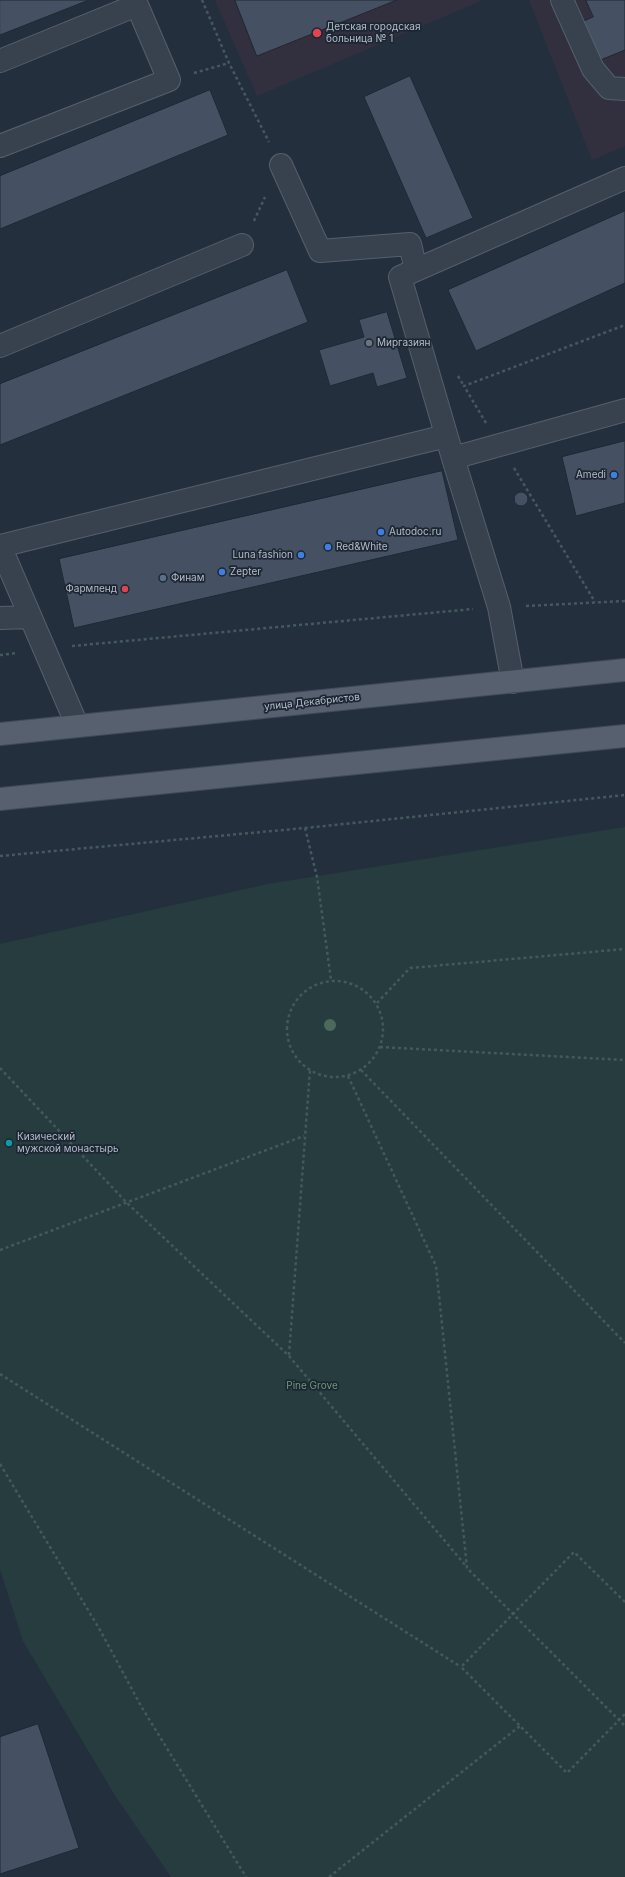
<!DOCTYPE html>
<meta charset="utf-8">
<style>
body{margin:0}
canvas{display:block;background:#242f3e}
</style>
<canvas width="625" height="1877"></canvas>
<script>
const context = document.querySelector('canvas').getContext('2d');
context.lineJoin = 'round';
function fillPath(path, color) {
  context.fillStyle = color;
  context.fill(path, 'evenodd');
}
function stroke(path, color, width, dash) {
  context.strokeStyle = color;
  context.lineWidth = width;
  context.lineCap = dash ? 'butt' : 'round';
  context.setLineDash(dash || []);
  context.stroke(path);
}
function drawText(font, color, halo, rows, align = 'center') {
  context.font = font + ' Inter,sans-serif';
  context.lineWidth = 3.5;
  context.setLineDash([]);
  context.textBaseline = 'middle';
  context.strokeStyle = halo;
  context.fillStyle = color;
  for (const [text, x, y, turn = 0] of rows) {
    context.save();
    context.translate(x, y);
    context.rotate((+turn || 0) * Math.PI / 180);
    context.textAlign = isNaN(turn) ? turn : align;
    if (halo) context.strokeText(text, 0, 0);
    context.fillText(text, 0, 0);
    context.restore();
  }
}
fillPath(new Path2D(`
 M215 0H483L257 96Z
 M529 0H625V146L592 160Z`), '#32303f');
fillPath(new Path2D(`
 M625 827V1877H171L114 1794 23 1641 0 1569V944L268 884Z`), '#263c3f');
const building = new Path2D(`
 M0 0H89L0 35Z
 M235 0H397L257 56Z
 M586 0H625V50L593 63 577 24 593 17Z
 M410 76 473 218 426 238 364 97Z
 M210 90 228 135 0 229V176Z
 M625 211V283L476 351 448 290Z
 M287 270 308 322 0 445V384Z
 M387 312 407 378 377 387 373 373 330 386 319 350 364 337 359 320Z
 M625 441V503L576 516 562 457Z
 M442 471 458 540 74 628 59 559Z
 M514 499a7 7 0 1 1 14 0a7 7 0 1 1-14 0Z
 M38 1724 79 1848 0 1874V1737Z`);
fillPath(building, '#455162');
stroke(building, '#1f2835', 1);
const minor = new Path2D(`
 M562 0 593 69 609 88 625 89
 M0 61 137 5 169 80 0 146
 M281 165 320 251 410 244 416 270
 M0 346 242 245
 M453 458 625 410
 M0 546 446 436
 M0 546 77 725
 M0 618 30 617
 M513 682 499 607 453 458 400 277 625 178`);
const major = new Path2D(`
 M0 734 625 670
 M0 799 625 736`);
stroke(minor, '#565f6c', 24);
stroke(major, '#414a57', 24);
stroke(new Path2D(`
 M202 0 229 63 269 142
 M194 73 229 63
 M254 221 265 197
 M458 376 464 386
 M486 423 464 386 625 325
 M514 468 595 602
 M526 606 625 601
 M72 646 473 609
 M0 655 17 653
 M305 828 317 877 331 980
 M0 856 305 828 625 795
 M287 1029a48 48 0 1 1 96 0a48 48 0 1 1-96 0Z
 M377 1003 410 968 625 949
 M380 1047 625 1060
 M0 1068 126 1202 289 1356 466 1566
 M361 1070 625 1343
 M348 1076 436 1266 467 1568 625 1726
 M0 1250 304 1136
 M289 1355 310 1070
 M0 1374 461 1667
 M0 1464 100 1630 141 1706 246 1877
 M625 1602 574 1552 461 1667 567 1773 625 1714
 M329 1877 520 1726`), '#44595c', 2.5, [3, 3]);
stroke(minor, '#38414e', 22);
stroke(major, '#56606e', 22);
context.fillStyle = '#4b6a5d';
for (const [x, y] of [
 [330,1025]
]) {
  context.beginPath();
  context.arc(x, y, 6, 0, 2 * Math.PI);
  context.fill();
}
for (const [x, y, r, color] of [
 [317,33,5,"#e0444e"],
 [369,343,4,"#6b7280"],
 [614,475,4,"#3f7fe0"],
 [381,532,4,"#3f7fe0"],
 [328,547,4,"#3f7fe0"],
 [301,555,4,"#3f7fe0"],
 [222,572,4,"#3f7fe0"],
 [163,578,4,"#5c6f8a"],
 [125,589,4,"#e0444e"],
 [9,1143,4,"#0f9aa8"]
]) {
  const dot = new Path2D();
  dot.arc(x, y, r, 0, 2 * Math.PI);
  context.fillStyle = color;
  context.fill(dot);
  stroke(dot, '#1d2633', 1.5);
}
drawText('10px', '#b4bcc9', '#1d2633', [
 ["Детская городская",326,27],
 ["больница № 1",326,39],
 ["Миргазиян",377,343],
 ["Amedi",606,475,"right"],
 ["Autodoc.ru",389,532],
 ["Red&White",336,547],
 ["Luna fashion",293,555,"right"],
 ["Zepter",230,572],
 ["Финам",171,578],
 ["Фармленд",117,589,"right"],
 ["Кизический",17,1137],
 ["мужской монастырь",17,1149]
], 'left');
drawText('10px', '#b4bcc9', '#1d2633', [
 ["улица Декабристов",312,702,-6]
]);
drawText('10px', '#6b9a76', '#1d2633', [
 ["Pine Grove",312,1386]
]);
</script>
